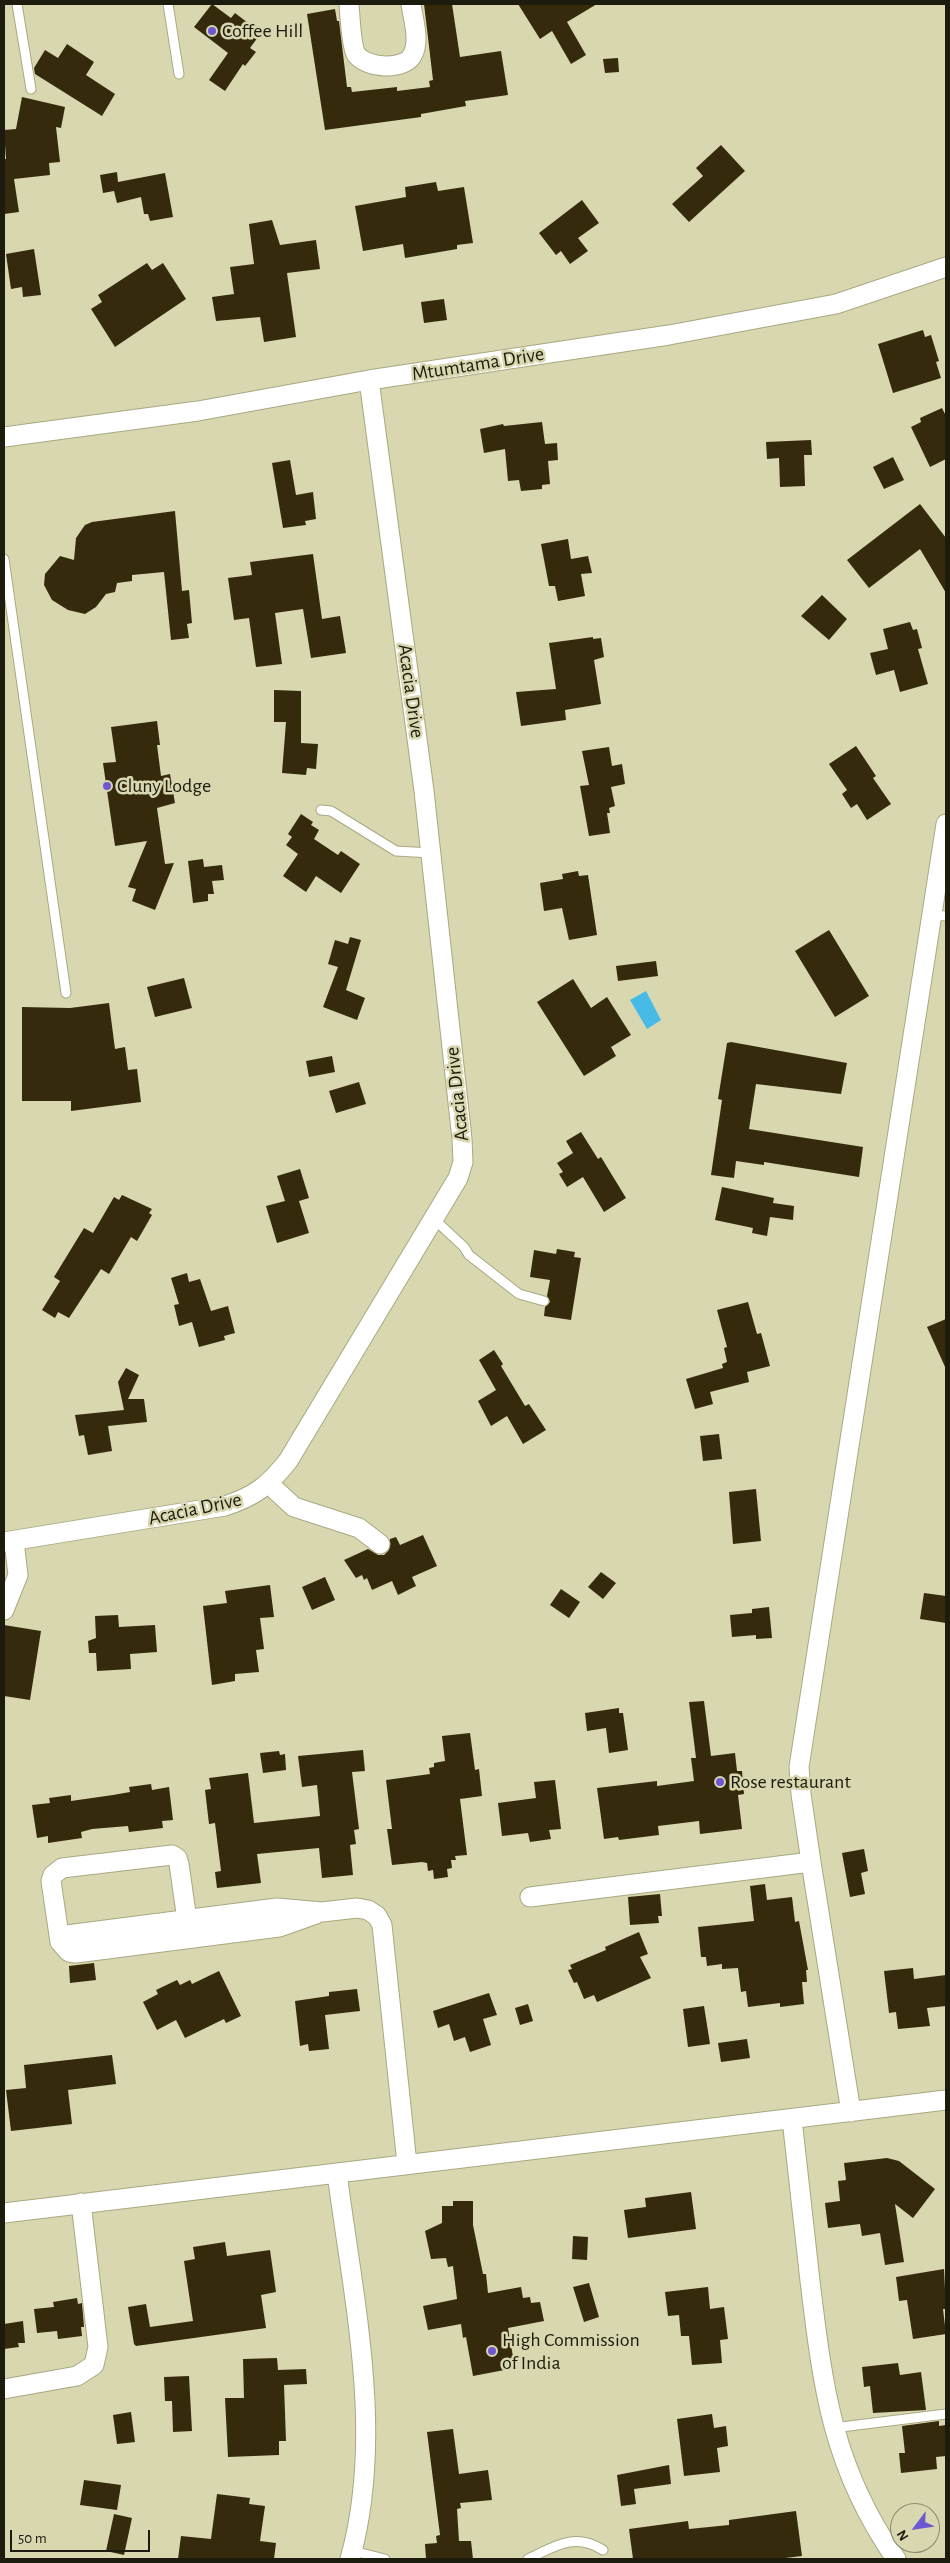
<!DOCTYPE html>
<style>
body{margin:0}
#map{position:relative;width:950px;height:2563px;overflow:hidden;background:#d8d7af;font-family:"Alegreya Sans",sans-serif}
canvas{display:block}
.frame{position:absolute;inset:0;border:5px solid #1c1b0d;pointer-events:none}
.north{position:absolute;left:890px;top:2503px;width:50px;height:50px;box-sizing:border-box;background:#d8d7af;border:1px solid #8d8c6e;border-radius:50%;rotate:239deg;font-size:14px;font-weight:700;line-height:20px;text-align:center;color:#1c1b0d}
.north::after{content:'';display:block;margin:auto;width:18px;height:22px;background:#6d58d2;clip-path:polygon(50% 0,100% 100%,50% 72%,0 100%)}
.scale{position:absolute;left:10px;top:2530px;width:140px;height:22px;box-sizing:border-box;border:2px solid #1c1b0d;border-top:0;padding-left:6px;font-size:15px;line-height:18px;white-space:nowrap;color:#1c1b0d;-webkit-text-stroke:4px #d8d7af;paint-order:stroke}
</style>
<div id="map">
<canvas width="950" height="2563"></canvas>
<div class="frame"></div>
<div class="north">N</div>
<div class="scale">50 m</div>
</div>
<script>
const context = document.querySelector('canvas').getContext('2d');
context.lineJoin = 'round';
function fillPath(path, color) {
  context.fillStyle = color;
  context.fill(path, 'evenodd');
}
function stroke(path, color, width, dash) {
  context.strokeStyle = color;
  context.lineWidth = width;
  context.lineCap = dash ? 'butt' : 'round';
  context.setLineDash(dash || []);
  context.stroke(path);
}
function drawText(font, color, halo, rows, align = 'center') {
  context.font = font + ' "Alegreya Sans",sans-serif';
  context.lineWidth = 5;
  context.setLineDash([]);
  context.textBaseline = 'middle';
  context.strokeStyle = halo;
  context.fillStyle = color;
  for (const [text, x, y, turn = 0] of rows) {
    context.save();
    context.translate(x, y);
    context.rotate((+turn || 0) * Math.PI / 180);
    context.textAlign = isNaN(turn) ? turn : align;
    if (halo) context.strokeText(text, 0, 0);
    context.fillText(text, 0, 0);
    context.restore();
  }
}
fillPath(new Path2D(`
 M646 991 661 1020 647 1029 630 1000Z`), '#47bbe6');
fillPath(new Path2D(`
 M212 4 231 18 235 13 261 33 250 48 256 52 245 66 243 64 225 91 209 80 228 53 194 27Z
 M424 4H452L460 57 501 51 508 95 465 101 466 106 421 114V117L325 130 307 14 335 9 337 21H339L347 87H351L352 92 397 87V91L430 87 429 81 433 80Z
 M518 4H597L567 22 586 55 571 64 552 31 540 39Z
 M67 44 94 62 86 75 115 94 102 116 35 74 34 68 45 50 58 58Z
 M618 58 619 72 605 73 603 59Z
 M22 97 65 107 61 128 56 127 60 162 49 163 50 175 14 179 19 212 4 214V159H6L4 130 16 129Z
 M721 145 745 171 689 222 672 204 703 176 696 168Z
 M117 172 118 182 165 173 173 217 150 221 148 214H144L141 197 117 203 114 191 103 193 100 175Z
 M436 182 438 191 464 187 473 243 457 245V249L405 258 403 244 363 251 355 206 406 197 405 187Z
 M582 200 599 223 578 238 588 251 570 264 561 251 556 255 539 233Z
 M272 220 280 245 316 240 320 269 287 273 296 337 264 342 260 317 216 321 212 297 234 294 230 267 254 264 249 224Z
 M34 249 41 295 23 297 22 287 11 289 6 254Z
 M147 263 152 270 163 263 186 299 115 347 91 309 102 302 98 295Z
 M444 299 447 320 424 323 421 302Z
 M923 330 925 337 931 335 939 361 936 362 941 378 893 393 878 344Z
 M942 408 946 416V459L930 467 911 427 921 422 920 418Z
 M542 422 545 444 557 443 558 460 548 461 550 484 542 485V489L521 491 519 480 508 481 505 449 484 453 480 429 503 424 504 426Z
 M811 440 812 455H804L805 486 780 487 779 458 767 459 766 442Z
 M893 457 904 480 884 489 873 467Z
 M290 460 296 495 313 492 316 519 305 521 306 525 283 528 272 463Z
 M920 504 946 538V593L920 549 869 588 847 560Z
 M175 511 182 591 189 590 192 623 187 624 189 638 171 640 164 572 132 575V581L117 583 115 592 106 594 96 607 85 614 68 610 52 600 44 585 45 574 60 556 74 560 76 538 85 525 92 522Z
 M568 539 571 559 588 556 592 573 581 574 585 596 558 601 555 586H549L541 544Z
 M313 554 322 619 340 616 346 653 311 658 303 609 275 613 282 664 256 667 249 618 234 620 228 578 252 575 250 562Z
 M822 595 847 619 829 640 801 616Z
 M910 622 913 630 917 629 922 648 918 649 928 684 900 692 894 670 876 675 870 653 888 649 883 629Z
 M593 637V639L601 638 604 657 594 660 601 704 565 710 566 720 521 726 516 692 556 689 549 643Z
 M274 690 301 691V743L318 744 316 769 307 768 306 775 282 773 286 722H274Z
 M157 721 160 745H157L161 776 170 774 175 803 157 808 165 864 174 863 155 910 132 901 136 889 128 887 147 841 115 846 103 763 116 762 111 727Z
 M856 746 876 776 873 778 891 804 867 820 857 804 851 808 842 794 847 790 829 764Z
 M609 747 612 766 622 764 625 784 611 787 615 806 609 808 610 813H607L610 833 589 836 580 786 589 785 582 751Z
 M301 814 313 822 311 825 319 830 314 839 338 855 341 851 360 864 341 893 316 876 306 892 283 876 298 854 286 845 292 837 288 834Z
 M203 859 204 867 222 865 224 880 212 881 214 894H208V901L193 903 188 861Z
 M578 871 579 876 588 875 597 935 569 940 562 908 544 911 540 883 563 879 562 874Z
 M829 930 869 996 835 1017 795 951Z
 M350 937 361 940 346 990 365 998 357 1020 323 1007 338 967 328 964 335 940 348 944Z
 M656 961 658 976 618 981 616 966Z
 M184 978 192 1008 155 1017 147 987Z
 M573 979 591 1008 607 997 631 1035 611 1047 616 1056 584 1076 537 1002Z
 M109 1003 115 1049 125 1047 128 1070 137 1069 141 1102 71 1111V1101H22V1007L70 1008Z
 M731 1042 847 1063 841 1094 756 1084 749 1129 863 1147 859 1177 764 1162V1165L736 1161 734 1178 711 1175 722 1100 718 1099 727 1043Z
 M332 1056 335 1072 309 1077 306 1061Z
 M359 1082 366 1104 336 1113 329 1091Z
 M581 1132 598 1159 601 1157 626 1198 604 1212 583 1177 567 1187 559 1174 563 1172 557 1163 573 1153 566 1141Z
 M300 1169 309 1198 299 1201 309 1233 277 1243 266 1206 285 1201 277 1176Z
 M722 1187 774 1198 773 1203 794 1206 793 1220 770 1217 767 1236 752 1233 753 1228 715 1220Z
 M122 1195 152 1209 149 1213 152 1215 137 1241 131 1237 109 1274 101 1269 69 1318 58 1312 55 1318 42 1310 60 1281 54 1277 84 1228 93 1233 114 1197 119 1200Z
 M557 1249 575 1252 574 1257 581 1258 571 1320 544 1316 545 1307 550 1302 547 1296 550 1280 530 1277 534 1250 556 1254Z
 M187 1273 189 1282 200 1279 211 1311 228 1306 235 1333 224 1336 225 1340 199 1347 192 1322 179 1326 174 1305 179 1304 171 1278Z
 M748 1302 757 1334 761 1333 770 1366 747 1372 749 1382 710 1392 713 1404 695 1409 686 1379 723 1368 722 1364 727 1362 724 1348 727 1347 717 1310Z
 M946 1319V1369L927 1327Z
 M494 1350 503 1364 501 1366 525 1406 529 1404 546 1430 523 1444 507 1416 491 1426 478 1401 496 1390 479 1360Z
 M126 1368 139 1375 128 1399H144L147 1422 108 1426 112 1451 88 1455 84 1435 79 1436 75 1415 124 1410 118 1382Z
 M719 1434 722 1459 703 1461 700 1436Z
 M756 1489 761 1541 733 1544 729 1492Z
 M423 1535 437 1566 412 1577 416 1586 398 1595 392 1581 372 1590 367 1578 364 1580 362 1575 356 1578 344 1560 368 1549 378 1555H384L389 1550 390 1539 396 1537 400 1545Z
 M601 1572 616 1583 603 1599 588 1587Z
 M325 1577 335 1600 312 1610 302 1587Z
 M270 1585 274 1617 260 1618 264 1649 256 1650 259 1672 235 1674V1681L212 1685 203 1606 227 1603 225 1591Z
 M561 1589 580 1602 569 1618 550 1605Z
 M924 1593 946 1596V1623L920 1619Z
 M769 1607 772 1638 756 1639V1635L732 1637 730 1615 752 1613V1609Z
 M118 1615 119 1627 155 1625 157 1652 130 1654 131 1669 97 1671 96 1653H89L88 1641 96 1638 95 1616Z
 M4 1625 41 1631 30 1700 4 1696Z
 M704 1701 711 1756 735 1753 737 1771H742L744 1794 738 1795 742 1829 700 1834 699 1821 658 1826 659 1835 619 1840 618 1837 604 1839 597 1788 657 1781V1786L694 1781 691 1758H696L689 1702Z
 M619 1708V1713H623L628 1750 609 1753 606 1728 587 1731 585 1713Z
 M470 1733 475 1770 479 1769 482 1796 460 1799 467 1855 455 1856 456 1860H451L452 1868 447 1869 448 1877 434 1879 433 1870 428 1871 427 1863 422 1862 392 1865 387 1829H392L386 1780 430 1774 429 1768 434 1767V1763L445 1761 442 1736Z
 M363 1750 365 1771 352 1772 359 1829 354 1830 356 1844 350 1845 353 1875 322 1878 319 1848 257 1854 261 1883 217 1888 215 1872 221 1871 215 1823 209 1824 205 1790 211 1789 209 1778 248 1773 254 1823 320 1816 317 1785 302 1787 298 1756Z
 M279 1751 280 1755 285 1754 286 1770 263 1773 260 1753Z
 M555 1780 561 1829 549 1830 551 1839 530 1842 528 1833 502 1836 498 1803 536 1798 534 1782Z
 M151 1784 152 1790 169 1787 173 1820 162 1821 163 1828 129 1832 128 1826 92 1829 81 1832 82 1838 48 1843V1836L37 1838 32 1805 50 1803 49 1798 71 1795V1801L113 1795 130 1792 129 1787Z
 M864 1849 868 1871 861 1873 865 1894 850 1897 842 1853Z
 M765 1884 767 1900 792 1897 795 1922 799 1921 808 1970H806L807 1982H802L804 2004 780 2007V2003L748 2007 746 1991 741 1992 738 1968 722 1969V1964L707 1966 706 1957H701L698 1927 754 1921 750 1886Z
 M660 1894 662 1916H658L659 1923 630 1925 628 1897Z
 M639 1932 648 1954 640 1957 651 1978 597 2002 594 1995 584 1999 577 1982 574 1983 568 1970 572 1969 570 1965 606 1950 605 1947Z
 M94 1963 96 1980 70 1983 69 1966Z
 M913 1968 914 1979 946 1975V2006L927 2008 930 2026 898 2029 896 2012 889 2013 884 1971Z
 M219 1971 241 2016 226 2023 224 2019 185 2038 176 2020 157 2030 143 2002 158 1994 156 1990 177 1980 180 1985 190 1980 192 1984Z
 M357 1989 360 2011 325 2015 329 2049 309 2051 308 2044 300 2046 295 2001 329 1996V1992Z
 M489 1993 497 2015 483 2019 491 2045 470 2052 465 2037 454 2041 449 2024 438 2028 433 2011Z
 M528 2004 533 2021 520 2025 515 2008Z
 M704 2006 710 2044 688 2047 683 2009Z
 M747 2039 750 2058 721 2062 718 2043Z
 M112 2055 116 2084 68 2090 72 2124 11 2131 6 2090 26 2088 24 2065Z
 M887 2158 899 2161 935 2189 913 2218 895 2204 904 2262 885 2265 880 2233 862 2236 860 2224 828 2228 825 2203 840 2201 838 2181 846 2180 844 2163Z
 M691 2192 696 2229 628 2238 624 2210 646 2207 645 2198Z
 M453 2201H473V2225L483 2274H486L488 2293 521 2287 523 2298 530 2297 531 2303 540 2302 544 2321 508 2328 515 2368 473 2376 466 2337 463 2338 461 2324 428 2330 423 2306 457 2299 453 2266 448 2267 446 2258 431 2259 425 2231 442 2223V2206H453Z
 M573 2236 588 2237 587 2260 572 2259Z
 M225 2242 227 2256 270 2250 276 2292 261 2295 266 2328 136 2346 134 2344 128 2307 146 2304 150 2327 193 2321 184 2261 195 2259 193 2247Z
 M944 2269 946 2309H943L946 2334 913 2339 907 2300 899 2301 896 2277Z
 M589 2283 599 2317 584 2322 573 2287Z
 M708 2287 710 2309 724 2307 728 2339 720 2340 722 2363 692 2365 689 2336H681L679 2315 668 2316 665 2292Z
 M77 2298 78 2304 82 2303 84 2327H81L82 2336 58 2339 57 2331 37 2333 34 2309 54 2307 53 2302Z
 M23 2321 25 2343H18L19 2347 4 2349V2324Z
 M277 2358 278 2370 306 2369 307 2384 284 2385 286 2441H279V2455L228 2457 225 2398H244L243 2359Z
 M898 2363 900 2375 921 2372 926 2410 873 2413 870 2386 864 2387 862 2367Z
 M189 2376 192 2431 173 2432 172 2401H165L164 2377Z
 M131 2412 135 2442 117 2444 113 2415Z
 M712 2414 714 2428 726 2426 728 2446 717 2448 720 2472 684 2476 677 2419Z
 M939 2421V2426L946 2425V2456L936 2457 937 2469 901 2473 899 2453H905L902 2426Z
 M453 2429 459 2474 488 2470 492 2500 460 2503 461 2508 457 2509 459 2541H471L473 2559H426L425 2544 437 2543 436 2536 440 2535 427 2432Z
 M669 2465 671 2484 634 2489 636 2504 621 2506 617 2475Z
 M84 2480 121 2485 117 2510 80 2505Z
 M217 2494 250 2498 249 2504 265 2506 260 2541 276 2543 274 2559H178L181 2536 211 2539Z
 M796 2511 802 2556 777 2559H633L629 2529 688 2521 689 2529 729 2525V2520Z
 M114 2514 132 2518 124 2555 106 2551Z`), '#362a0c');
const lane = new Path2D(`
 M17 4 31 89
 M168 4 179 74
 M4 559 66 993
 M321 810 331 811 396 851 431 853
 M932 915 946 916
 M434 1219 464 1247 469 1255 519 1294 544 1301
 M833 2428 946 2414
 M353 2551 385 2559
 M528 2559C555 2546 575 2532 603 2550`);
const street = new Path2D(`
 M349 4C350 15 351 45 356 54 366 69 406 71 413 54 420 40 413 19 411 4
 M4 437 198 411 369 380 669 335 836 304 946 267
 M269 1484 294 1507 359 1528 380 1544
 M4 1542 225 1506C255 1496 268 1486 288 1461L458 1178 463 1162 462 1139 424 791 369 380
 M4 1610 18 1575 14 1541
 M530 1897 811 1862
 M187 1920 179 1864 177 1858 172 1855 62 1868 53 1875 51 1881 60 1942 69 1952 76 1953 279 1927 316 1914
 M59 1936 277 1908 322 1912 357 1908 368 1910 377 1916 382 1925 407 2164
 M851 2112 811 1862 801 1794 799 1767 946 824
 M792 2119C798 2173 804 2227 810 2281 823 2388 832 2467 896 2559
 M337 2173C353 2299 385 2434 350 2559
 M4 2213 946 2100
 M4 2389 77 2376 94 2365 98 2347 81 2203`);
stroke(lane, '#a9a882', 11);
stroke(street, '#a9a882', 21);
stroke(lane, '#fff', 9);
stroke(street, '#fff', 19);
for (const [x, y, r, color] of [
 [212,31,5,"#6d58d2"],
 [107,786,5,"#6d58d2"],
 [720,1782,5,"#6d58d2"],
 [492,2351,5,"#6d58d2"]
]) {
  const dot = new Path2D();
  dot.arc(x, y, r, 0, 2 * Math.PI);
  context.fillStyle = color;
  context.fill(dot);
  stroke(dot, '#d8d7af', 2);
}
drawText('20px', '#1c1b0d', '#d8d7af', [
 ["Coffee Hill",222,31],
 ["Cluny Lodge",117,786],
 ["Rose restaurant",730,1782],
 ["High Commission",502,2340],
 ["of India",502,2363]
], 'left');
drawText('20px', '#1c1b0d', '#d8d7af', [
 ["Mtumtama Drive",478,364,-9],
 ["Acacia Drive",411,691,82],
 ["Acacia Drive",457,1094,-96],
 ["Acacia Drive",195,1509,-12]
]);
</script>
